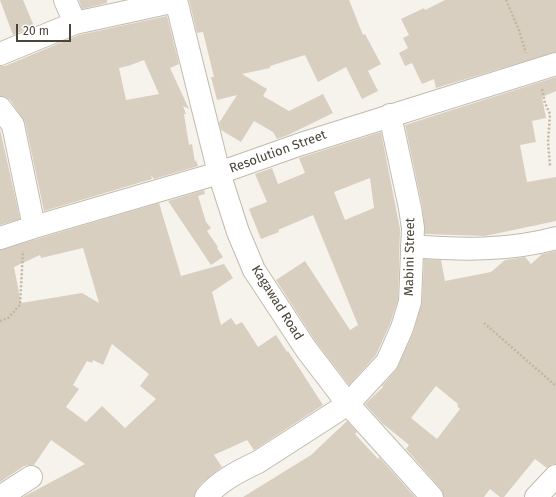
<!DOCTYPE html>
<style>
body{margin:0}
#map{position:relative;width:556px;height:497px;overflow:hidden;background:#f6f3ec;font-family:"Fira Sans",sans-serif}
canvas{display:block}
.scale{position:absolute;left:16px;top:24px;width:55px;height:18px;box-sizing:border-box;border:2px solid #4b4439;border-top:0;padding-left:5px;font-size:12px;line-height:14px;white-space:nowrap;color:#4b4439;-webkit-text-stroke:3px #fff;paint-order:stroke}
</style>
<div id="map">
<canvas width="556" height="497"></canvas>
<div class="scale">20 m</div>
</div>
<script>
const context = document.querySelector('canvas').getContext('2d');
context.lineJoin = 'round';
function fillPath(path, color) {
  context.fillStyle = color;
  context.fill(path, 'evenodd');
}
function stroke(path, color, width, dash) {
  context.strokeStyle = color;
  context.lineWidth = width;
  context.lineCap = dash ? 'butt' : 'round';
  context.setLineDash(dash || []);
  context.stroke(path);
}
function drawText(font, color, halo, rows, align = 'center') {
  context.font = font + ' "Fira Sans",sans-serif';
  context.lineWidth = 4;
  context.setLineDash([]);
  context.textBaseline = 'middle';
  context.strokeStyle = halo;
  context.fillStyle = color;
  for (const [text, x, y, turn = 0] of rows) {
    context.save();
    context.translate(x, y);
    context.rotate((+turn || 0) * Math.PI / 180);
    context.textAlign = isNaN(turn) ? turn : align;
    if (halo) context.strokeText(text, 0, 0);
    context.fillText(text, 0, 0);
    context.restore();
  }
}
fillPath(new Path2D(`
 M0 0H23L34 26 13 35Z
 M79 0H107V3L82 9Z
 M189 0H349L363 35 365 34 381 64 368 71 378 91 362 99 346 67 318 82 305 55 270 66V68L242 74 267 89 263 96 289 111 323 94 333 113 288 135 277 139 273 132 254 121 241 142 221 130 219 123 237 95 217 100 211 77H214L203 32 197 33Z
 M445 0H556V52L436 88 434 79 422 84 412 63 405 66 399 53 408 48 403 38 409 35 401 19 424 8 425 10Z
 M167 16 179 64 170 68 189 109 183 106 186 114H184L189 145 192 144 195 162 196 160 198 166 154 179 151 175 152 179 44 211 25 122 10 100 5 97 0 96V66H5L79 35ZM144 60 159 94 126 100 119 68 128 66Z
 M556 77V91L542 97 546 118 532 121 536 142 520 145 527 182 556 177V221L485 236 425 234 422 205 405 125Z
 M0 129 20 219 0 225Z
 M381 132 400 229 398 300 390 324 376 355 349 385 316 342 276 280 305 261 350 330 358 325 313 215 278 230 279 232 261 239 249 209 267 202 255 174 272 168 278 184 305 173 299 158ZM370 178 374 208 345 220 334 192Z
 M204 190 205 194 198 196 206 222 211 228 207 231 218 247 217 248 223 257 211 265 168 201Z
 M159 203 181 276 224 264 233 278 212 292 221 325 231 318 236 325 242 322 258 347 276 335 287 352 288 351 323 405 254 450 247 440 214 455 222 467 202 483 197 489 194 497H23L85 464 51 440 34 465H30L24 466 0 482V250ZM83 248 99 303 82 293 21 303 14 267 40 255 41 258ZM112 344 149 374 140 386 156 399 125 428 102 406 86 422 66 407 79 389 73 385 87 361 92 363 93 360 103 365Z
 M556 251V464H552L547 468 535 459 504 497H500L490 489 484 497H444L441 489 406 449 409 445 382 423 365 404 383 387 382 386 396 370 413 333 422 303 424 259 441 260 445 281 491 272 505 260 525 257 531 264 542 254ZM436 386 458 404 457 406 460 409 437 439 411 418Z
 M347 421 357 432 355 434 378 459 379 457 415 497H243L311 455Z`), '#d8cfc1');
const minor = new Path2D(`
 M65 0 75 23
 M176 0 219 173 238 232 254 270 306 349 348 404 432 497
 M0 54 75 23 176 1
 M0 108 13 125 34 227
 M0 238 34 227 219 173 301 144 556 64
 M412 246C461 250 509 251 556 238
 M0 497 31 477
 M206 497C219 481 239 471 258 462L348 404 387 362 402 328 410 302 413 228 410 208 390 115
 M536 497 556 476`);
stroke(minor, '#c2bbae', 24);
stroke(new Path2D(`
 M506 0 519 30 526 53
 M542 89 545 103 550 114 548 142 550 166
 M0 321 8 318 20 305 23 251
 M484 323 556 386`), '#c4b79f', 2.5, [2, 2]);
stroke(minor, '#fff', 22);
drawText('13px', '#4b4439', '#fff', [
 ["Resolution Street",278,152,-20],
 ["Mabini Street",410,257,-89],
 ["Kagawad Road",277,303,58]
]);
</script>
